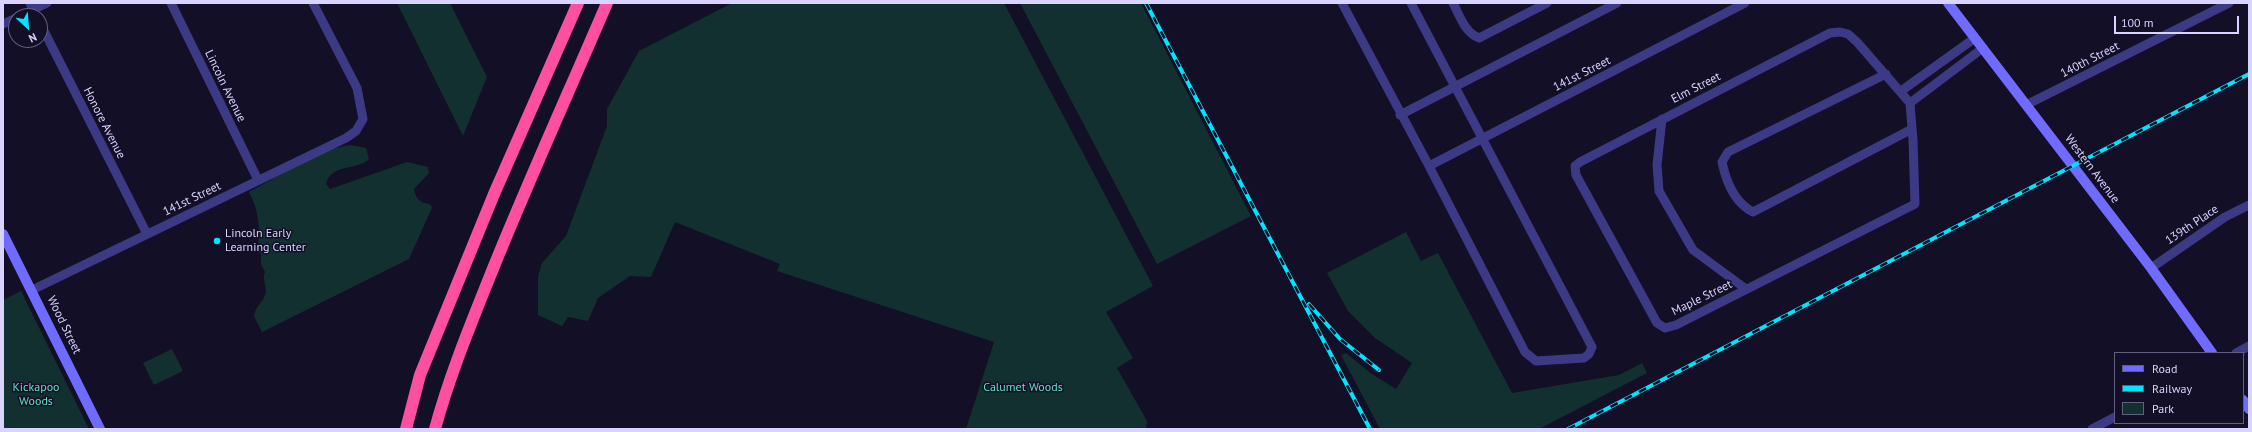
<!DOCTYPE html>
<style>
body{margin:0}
#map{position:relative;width:2252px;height:432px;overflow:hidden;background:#130f26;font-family:"PT Sans",sans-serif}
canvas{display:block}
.frame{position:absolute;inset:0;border:4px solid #d9d4ff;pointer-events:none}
.legend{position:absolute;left:2114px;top:352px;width:130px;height:72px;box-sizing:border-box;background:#130f26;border:1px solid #625e7d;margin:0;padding:5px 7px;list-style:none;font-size:12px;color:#d9d4ff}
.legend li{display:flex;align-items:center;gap:8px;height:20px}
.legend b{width:20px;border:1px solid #625e7d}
.north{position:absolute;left:8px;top:8px;width:40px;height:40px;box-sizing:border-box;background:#130f26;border:1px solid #625e7d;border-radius:50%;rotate:154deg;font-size:11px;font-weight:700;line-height:16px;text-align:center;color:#d9d4ff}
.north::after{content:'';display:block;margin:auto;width:14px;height:18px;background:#00e5ff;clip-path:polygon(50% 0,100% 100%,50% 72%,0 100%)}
.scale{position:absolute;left:2114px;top:16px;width:125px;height:18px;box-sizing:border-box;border:2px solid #d9d4ff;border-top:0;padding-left:5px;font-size:12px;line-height:14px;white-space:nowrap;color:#d9d4ff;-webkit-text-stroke:3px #130f26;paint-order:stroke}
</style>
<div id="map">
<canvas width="2252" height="432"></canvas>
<div class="frame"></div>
<ul class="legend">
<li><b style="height:5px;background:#6f6bff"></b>Road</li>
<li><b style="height:5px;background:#00e5ff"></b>Railway</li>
<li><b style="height:11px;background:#12302f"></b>Park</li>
</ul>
<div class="north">N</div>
<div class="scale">100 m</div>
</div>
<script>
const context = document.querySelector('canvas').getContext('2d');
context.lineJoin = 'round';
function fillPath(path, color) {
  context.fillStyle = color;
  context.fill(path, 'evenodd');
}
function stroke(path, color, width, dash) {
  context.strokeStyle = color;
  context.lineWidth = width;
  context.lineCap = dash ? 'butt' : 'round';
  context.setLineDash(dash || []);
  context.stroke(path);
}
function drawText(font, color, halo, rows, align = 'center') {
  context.font = font + ' "PT Sans",sans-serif';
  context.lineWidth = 3;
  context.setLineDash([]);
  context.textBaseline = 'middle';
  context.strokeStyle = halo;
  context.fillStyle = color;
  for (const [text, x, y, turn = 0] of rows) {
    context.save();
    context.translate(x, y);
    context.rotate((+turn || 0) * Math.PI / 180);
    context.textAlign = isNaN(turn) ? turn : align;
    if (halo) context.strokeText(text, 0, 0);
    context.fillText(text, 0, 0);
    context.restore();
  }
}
fillPath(new Path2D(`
 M397 3H450L487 77 463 136Z
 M732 3H1004L1153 286 1106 312 1133 358 1117 368 1147 421 1146 429H966L994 342 777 271 780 264 675 222 651 277 630 276 598 298 588 321 568 317 562 326 538 315V276L542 263 566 236 607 126V109L639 51Z
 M1020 3H1141L1251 216 1157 264Z
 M350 145 366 148 369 159C357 171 331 163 326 184L330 189 407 162 428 167 429 173 414 189C416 199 420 203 430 204L432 208 409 259 262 332 254 316C255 306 265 301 266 291 266 284 262 279 265 272L261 264V254L257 251C261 232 259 210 249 192 277 177 320 149 350 145Z
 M1406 232 1421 261 1438 253 1512 393 1619 375 1642 363 1647 373 1539 429H1380L1341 355 1346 353 1372 374 1396 389 1412 363 1375 338 1348 311 1327 273Z
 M21 291 89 429H3V300Z
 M172 349 183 371 154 385 143 363Z`), '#12302f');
stroke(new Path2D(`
 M30 3 36 16
 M171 3 258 180
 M1342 3 1429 166 1525 352 1536 361 1584 358 1589 354 1592 347 1411 3
 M1453 3C1460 16 1465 33 1479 38L1547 3
 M20 16 47 3
 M40 23 147 234
 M3 24 16 18
 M1840 32 1848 34 1857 42 1910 103 1913 140 1915 204 1676 325 1665 328 1657 323 1576 175 1575 166 1580 162 1830 33Z
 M1886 74 1728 152 1722 162C1726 181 1735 203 1753 212L1912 129
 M1901 91 1975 38
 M1910 103 1983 48
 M2026 105 2229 3
 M1400 115 1617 3
 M1662 119 1657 165 1659 191 1693 250 1746 289
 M1429 166 1745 3
 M2151 268 2225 217 2249 205
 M32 290 346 138 356 131 363 119 357 88 313 3
 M2236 353 2249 346
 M2092 429 2115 417`), '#3d3a85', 9);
stroke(new Path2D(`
 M1948 3 2151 268 2212 353
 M3 234 100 429
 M2243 400 2249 409`), '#6f6bff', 10);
stroke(new Path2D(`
 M406 429 420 375 494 194 578 3
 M435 429C449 377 470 326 490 276 527 184 568 94 607 3`), '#ff4fa3', 12);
const rail = new Path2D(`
 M1146 3 1370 429
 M1309 304 1340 339 1379 370
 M1568 429 2249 74`);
stroke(rail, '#00e5ff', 4);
stroke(rail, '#130f26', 2.5, [8]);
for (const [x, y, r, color] of [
 [217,241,4,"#00e5ff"]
]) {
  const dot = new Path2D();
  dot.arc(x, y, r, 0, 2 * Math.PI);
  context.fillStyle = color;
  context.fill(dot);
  stroke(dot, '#130f26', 1.5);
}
drawText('12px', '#d9d4ff', '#130f26', [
 ["140th Street",2090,60,-27],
 ["141st Street",1582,74,-27],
 ["Lincoln Avenue",225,86,64],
 ["Elm Street",1696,88,-27],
 ["Honore Avenue",104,123,63],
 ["Western Avenue",2092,169,53],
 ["141st Street",192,199,-26],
 ["139th Place",2192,225,-34],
 ["Maple Street",1702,298,-26],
 ["Wood Street",64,325,64]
]);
drawText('12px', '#d9d4ff', '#130f26', [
 ["Lincoln Early",225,234],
 ["Learning Center",225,248]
], 'left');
drawText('12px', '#5fe0c0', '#130f26', [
 ["Kickapoo",36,388],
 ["Woods",36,402],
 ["Calumet Woods",1023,388]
]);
</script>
